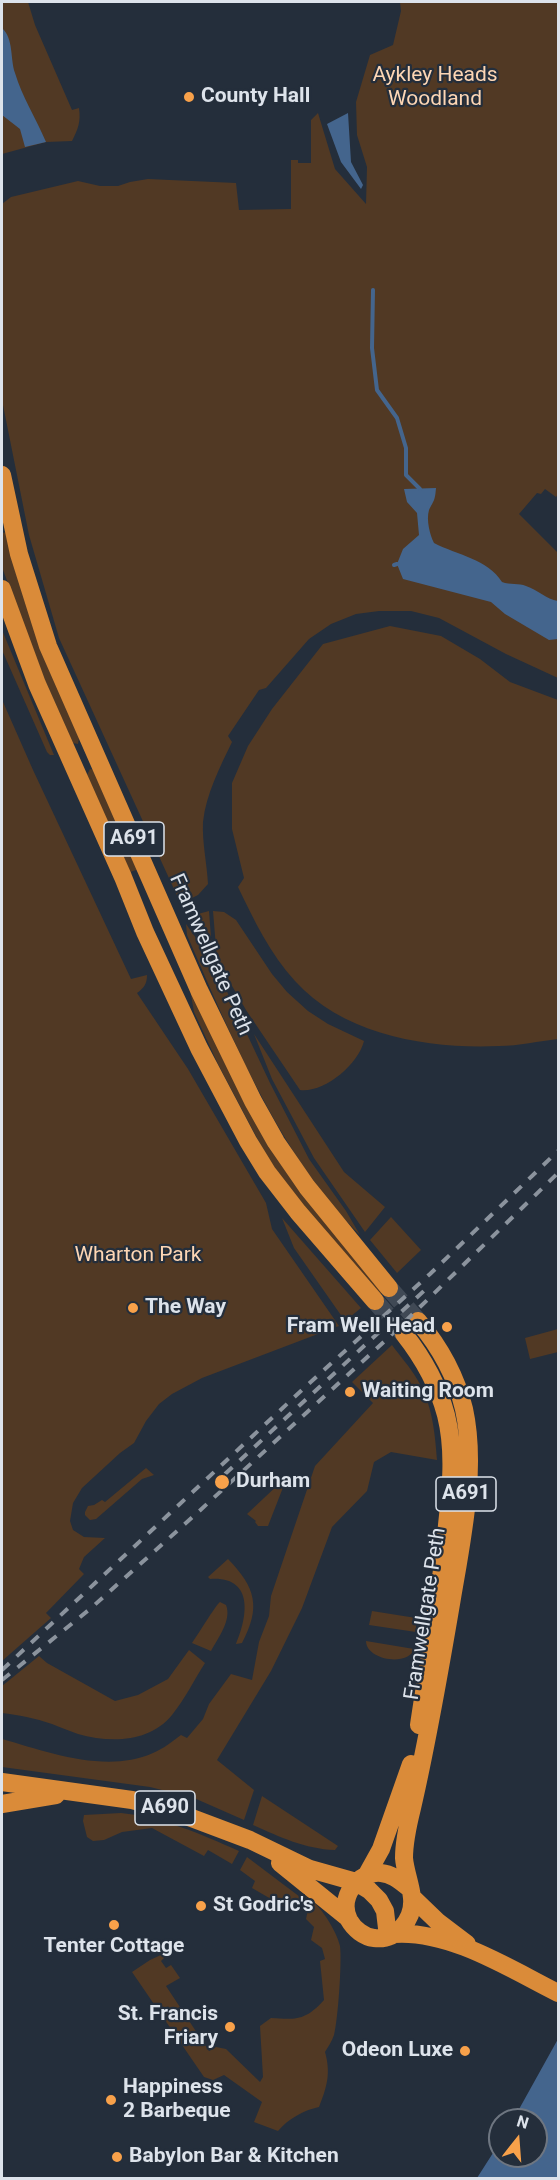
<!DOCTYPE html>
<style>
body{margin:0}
#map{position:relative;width:560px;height:2180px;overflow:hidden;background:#242e3b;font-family:Roboto,sans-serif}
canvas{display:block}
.frame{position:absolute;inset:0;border:3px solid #dde3eb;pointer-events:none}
.north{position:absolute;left:488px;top:2108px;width:60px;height:60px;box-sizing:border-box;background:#242e3b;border:2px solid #6e7681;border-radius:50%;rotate:17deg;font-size:16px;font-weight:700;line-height:24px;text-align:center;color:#dde3eb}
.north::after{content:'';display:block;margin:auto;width:21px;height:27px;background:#f8a14a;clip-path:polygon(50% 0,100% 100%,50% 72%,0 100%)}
</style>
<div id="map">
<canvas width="560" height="2180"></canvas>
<div class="frame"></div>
<div class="north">N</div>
</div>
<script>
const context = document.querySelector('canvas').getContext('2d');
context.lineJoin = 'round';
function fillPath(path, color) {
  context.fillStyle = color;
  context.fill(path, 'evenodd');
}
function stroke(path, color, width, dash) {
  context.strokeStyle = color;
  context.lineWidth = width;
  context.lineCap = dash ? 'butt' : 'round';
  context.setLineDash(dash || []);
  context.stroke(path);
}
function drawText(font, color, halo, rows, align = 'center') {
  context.font = font + ' Roboto,sans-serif';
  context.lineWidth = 4.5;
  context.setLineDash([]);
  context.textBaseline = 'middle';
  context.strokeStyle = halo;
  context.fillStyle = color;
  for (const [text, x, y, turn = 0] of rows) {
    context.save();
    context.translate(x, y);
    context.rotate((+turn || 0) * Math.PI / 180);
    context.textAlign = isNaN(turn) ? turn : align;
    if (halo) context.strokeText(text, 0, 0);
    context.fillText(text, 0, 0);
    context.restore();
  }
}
fillPath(new Path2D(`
 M2 2H28L35 25 72 110 79 108C81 122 78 129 72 141L46 142 2 154Z
 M400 2H558V494L556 497 545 489 541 494 537 493 519 514 558 553V678L506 654 439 618 411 611H379L356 614 331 624 309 639 266 688 259 690 228 736 232 742C220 767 206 794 203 822 202 843 207 863 208 884L198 895 184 902 179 900 59 638 29 535 2 400V204L11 197 78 181 100 186H118L130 182 148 179 236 183 239 210 291 209V160H298V163H311V120L318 113 335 169 366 204 367 167 357 135 356 102 370 55 393 45 401 11Z
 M7 532 79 738 78 744 73 743 44 678 3 570 2 563V533Z
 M390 626 441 636 480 659 510 682 558 700V1039C539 1041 519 1046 499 1046 429 1049 345 1036 295 981 270 954 254 920 238 887L244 878 232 829V783L248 746 272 709 323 644Z
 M2 630 54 755H50L47 752 2 650Z
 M2 702H3L33 770 131 979 147 975C147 984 144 988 137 993L188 1069 266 1203 272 1229 339 1326 202 1378 172 1394 159 1404 146 1421 134 1443 120 1453 82 1488 73 1503 70 1521 73 1530 84 1537 105 1538 84 1557 79 1569 84 1574 46 1613 51 1618 2 1661Z
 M90 769 94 770 139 869 130 872 87 775Z
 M209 911 212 950 190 919 194 915Z
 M213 911 224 912 236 920 272 974 287 992 308 1011 328 1024 364 1041C358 1065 324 1093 300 1090L246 1010 217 960Z
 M186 924 213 962 270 1083 309 1159 346 1211 360 1235C344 1219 328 1202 315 1183 260 1107 224 1020 187 935Z
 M190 989 216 1040 385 1290 380 1294 291 1192 266 1155 218 1064 194 1012Z
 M254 1034 344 1172 385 1207 365 1232 314 1158 272 1079Z
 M391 1217 421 1250 397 1273 370 1240Z
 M282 1218 361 1308 345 1321 294 1248Z
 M558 1329V1352L530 1359 525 1338Z
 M392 1345C400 1356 410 1367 417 1379 432 1403 435 1432 437 1460L391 1452 374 1462 367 1491 332 1527 302 1608 271 1671 217 1760 254 1790 244 1820 194 1798 150 1787 2 1767V1739C48 1752 106 1774 153 1753 163 1749 173 1741 181 1735L187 1738 203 1719 209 1704 231 1674 252 1680 259 1642 269 1616 271 1596 315 1466 373 1403 352 1382Z
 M146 1468 154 1475 142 1479 96 1519 90 1520 85 1515V1512L88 1506 94 1505 102 1500 105 1502Z
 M281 1482 284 1485 268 1526H258L255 1522 256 1521 247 1514Z
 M228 1559C256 1588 261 1607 242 1643L236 1644C248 1616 254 1576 210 1579L208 1577Z
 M220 1602 226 1605C232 1620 218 1638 211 1651L192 1643C198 1635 215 1606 220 1602Z
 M372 1611 416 1618V1632L369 1625Z
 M366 1641 414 1649C408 1667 366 1660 366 1641Z
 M189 1650 205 1663C194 1680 185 1699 172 1715 149 1743 110 1743 78 1734 69 1731 60 1727 52 1724 35 1718 18 1715 2 1713V1686L39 1656 47 1663 115 1701 138 1695 168 1679Z
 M262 1796 338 1846 335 1850C305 1849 280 1837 253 1825Z
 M121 1813C162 1817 201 1834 239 1851L232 1864 208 1850 204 1856 152 1828 122 1832 104 1840 93 1841 87 1837 83 1821 84 1815Z
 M247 1857 304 1900 306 1897C320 1903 337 1932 340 1946 342 1962 338 2020 334 2035 332 2041 328 2047 325 2052 331 2073 327 2087 319 2107 304 2110 288 2119 278 2131L254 2122 262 2102 224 2075 213 2080 204 2077 132 1972 150 1960 163 1954 165 1957 161 1961 166 1968 171 1965 180 1978 166 1986 209 2051 216 2047 226 2049 260 2082 263 2077 260 2026 271 2018C297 2020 306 2020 324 2000L320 1961 325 1959 322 1948 311 1940 314 1927 306 1919 309 1905 300 1904 290 1910 252 1888 255 1881 240 1870Z`), '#513924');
fillPath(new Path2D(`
 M2 28C14 39 10 59 15 73 22 97 36 118 46 142L25 147 20 129 2 115Z
 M348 113 351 162 363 185 361 189 341 162 327 124Z
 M436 488C435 501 434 500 429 510 426 520 430 535 434 543 457 555 488 559 502 582 510 585 519 583 526 586 538 590 546 599 558 601V639L549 640 505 614 491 602 403 579 397 564 403 549 419 535 417 513 407 502 404 489Z
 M558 2039V2178H477L500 2142V2156H536V2120H513Z`), '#44658d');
stroke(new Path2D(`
 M373 290 372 348 377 390 397 418 406 448V475L420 489
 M394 565 397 564`), '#44658d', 4);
stroke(new Path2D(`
 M389 1288 418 1321
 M375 1301 404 1334`), '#404955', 18, [18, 9]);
stroke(new Path2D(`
 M2 475 19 554 48 646 199 990 253 1101 276 1142 307 1187 389 1288
 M2 589 37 684 123 877 145 932 199 1048 248 1141 267 1172 298 1212 375 1301
 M404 1334C423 1358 438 1385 446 1415 455 1451 451 1488 447 1525 441 1592 429 1658 419 1725
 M2 1782 132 1800 173 1811 250 1840 310 1869 356 1882 369 1890 379 1900 385 1911 388 1937
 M2 1804 56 1795
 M280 1863 348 1918
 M366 1876 381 1849 411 1764
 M409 1888C400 1881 392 1874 381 1873 357 1871 338 1898 349 1920 354 1929 364 1937 374 1938 397 1941 414 1919 412 1898 411 1885 405 1871 404 1858 404 1841 408 1824 412 1808 428 1739 440 1669 452 1598 462 1539 477 1468 464 1409 456 1376 440 1347 418 1321
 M412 1897 438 1922 467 1944
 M394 1934C450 1930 510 1969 558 1993`), '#da8b39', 18);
stroke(new Path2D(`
 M225 1474 426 1289
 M2 1670 303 1389 430 1274 558 1151
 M2 1680 90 1609 196 1514 387 1339 558 1173`), '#8b939d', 4, [10, 10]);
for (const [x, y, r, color] of [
 [189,97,6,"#f8a14a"],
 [133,1308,6,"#f8a14a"],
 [447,1327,6,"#f8a14a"],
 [350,1392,6,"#f8a14a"],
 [222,1482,8,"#f8a14a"],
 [201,1906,6,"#f8a14a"],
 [114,1925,6,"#f8a14a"],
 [230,2027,6,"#f8a14a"],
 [465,2051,6,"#f8a14a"],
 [111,2100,6,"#f8a14a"],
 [117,2157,6,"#f8a14a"]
]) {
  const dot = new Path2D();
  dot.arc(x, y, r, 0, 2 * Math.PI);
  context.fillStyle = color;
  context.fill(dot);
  stroke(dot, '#242e3b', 2);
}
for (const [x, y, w] of [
 [134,839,60],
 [466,1494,60],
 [165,1808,60]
]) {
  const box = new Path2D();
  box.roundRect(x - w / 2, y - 17, w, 34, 4.5);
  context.fillStyle = '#242e3b';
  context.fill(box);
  stroke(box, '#dde3eb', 1.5);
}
drawText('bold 20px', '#dde3eb', null, [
 ["A691",134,839],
 ["A691",466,1494],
 ["A690",165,1808]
]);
drawText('21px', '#fdd6b4', '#242e3b', [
 ["Aykley Heads",435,76],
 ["Woodland",435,100],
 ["Wharton Park",138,1256]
]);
drawText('bold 21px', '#dde3eb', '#242e3b', [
 ["County Hall",201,97],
 ["The Way",145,1308],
 ["Fram Well Head",435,1327,"right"],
 ["Waiting Room",362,1392],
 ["Durham",236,1482],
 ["St Godric's",213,1906],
 ["Tenter Cottage",114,1947,"center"],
 ["St. Francis",218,2015,"right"],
 ["Friary",218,2039,"right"],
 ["Odeon Luxe",453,2051,"right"],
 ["Happiness",123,2088],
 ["2 Barbeque",123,2112],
 ["Babylon Bar & Kitchen",129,2157]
], 'left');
drawText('21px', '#dde3eb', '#242e3b', [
 ["Framwellgate Peth",210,955,66],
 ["Framwellgate Peth",426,1614,-81]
]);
</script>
